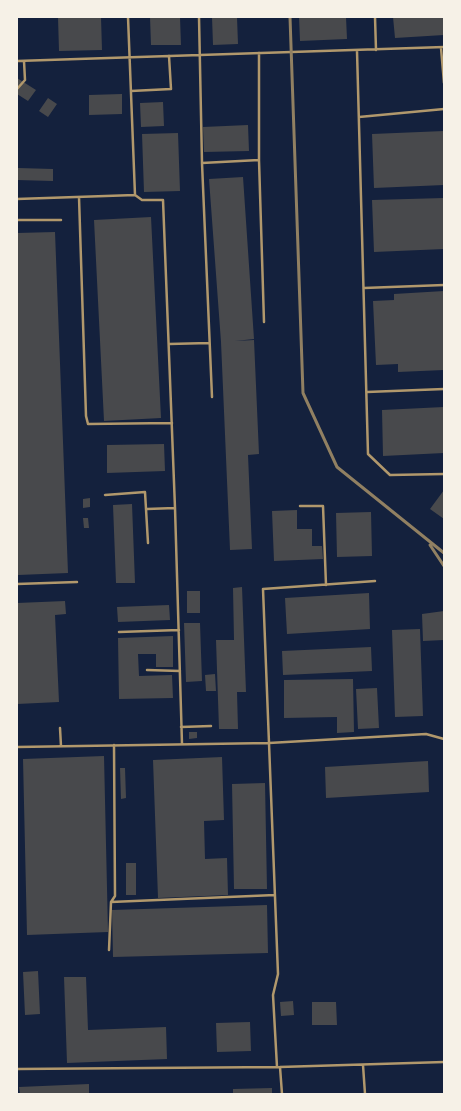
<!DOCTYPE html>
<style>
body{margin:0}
#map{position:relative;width:461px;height:1111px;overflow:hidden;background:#14213d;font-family:"DejaVu Sans",sans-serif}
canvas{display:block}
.frame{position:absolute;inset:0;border:18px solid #f6f1e7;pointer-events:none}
</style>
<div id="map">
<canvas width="461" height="1111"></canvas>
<div class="frame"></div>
</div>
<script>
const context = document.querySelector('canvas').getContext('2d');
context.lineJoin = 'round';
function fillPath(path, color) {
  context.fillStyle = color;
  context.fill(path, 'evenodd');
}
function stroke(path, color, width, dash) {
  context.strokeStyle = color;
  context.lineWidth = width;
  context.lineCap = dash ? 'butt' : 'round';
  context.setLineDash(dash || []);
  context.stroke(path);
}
fillPath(new Path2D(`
 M58 17H101L102 50 59 51Z
 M150 17H180L181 45H151Z
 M212 17H237L238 44 213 45Z
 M299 17H346L347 39 300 41Z
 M393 17H444V35L395 38Z
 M17 78 36 90 28 101 17 94Z
 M122 94V114L89 115V95Z
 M48 98 57 104 48 117 39 111Z
 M163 102 164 126 141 127 140 103Z
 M248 125 249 151 204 152 203 127Z
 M444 131V185L374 188 372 134Z
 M178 133 180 191 144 192 142 134Z
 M18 168 53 169V181L17 180Z
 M243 177 254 339 235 341 254 340 259 454 248 455 252 549 230 550 221 342 209 179Z
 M444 198V249L374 252 372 200Z
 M151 217 161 418 104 421 94 220Z
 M55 232 68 573 18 575 17 233Z
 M444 291V370L398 372V364L376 365 373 301 394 300V294Z
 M444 407V453L383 456 382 410Z
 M164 444 165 471 107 473V445Z
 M444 490V519L430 509Z
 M90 498V507L83 508V499Z
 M132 504 135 583H116L113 505Z
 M297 510V529H312V546H322L323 559 274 561 272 511Z
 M371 512 372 556 337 557 336 513Z
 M83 518H88L89 528H84Z
 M242 587 246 692H237L238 729H219L216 640H234L233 588Z
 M187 591H200V613H187Z
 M369 593 370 629 287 634 285 598Z
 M65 601 66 614 55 615 59 702 17 704V603Z
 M169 605 170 620 118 622 117 607Z
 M444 611V640L423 641 422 614Z
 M184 623H200L202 681 186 682Z
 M420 629 423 716 395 717 392 630Z
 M173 636V667H156V654H138L139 676 172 675 173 698 119 699 118 638Z
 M371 647 372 671 283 675 282 651Z
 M215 674 216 691H206L205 675Z
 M353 679 354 732 337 733V717L284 718V680Z
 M377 688 379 728 358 729 356 689Z
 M189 732H197V738L189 739Z
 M104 756 108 932 27 935 23 759Z
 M222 757 224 820 204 821 205 859 227 858 228 895 158 898 153 760Z
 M428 761 429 792 326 798 325 767Z
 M120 768H125L126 798 121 799Z
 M265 783 267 889H234L232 784Z
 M126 863H136V895H126Z
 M267 905 268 953 113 957 112 910Z
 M38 971 40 1014 25 1015 23 972Z
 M64 977H86L88 1030 166 1027 167 1059 67 1063Z
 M293 1001 294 1015 281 1016 280 1002Z
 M312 1002H336L337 1025H312Z
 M250 1022 251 1051 217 1052 216 1023Z
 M89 1084V1094H20L19 1087Z
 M272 1088V1094H233V1089Z`), '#48494c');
stroke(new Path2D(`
 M199 17 202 163 259 160V53
 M375 17 376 50
 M441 48 444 83
 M357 51 368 454 390 475 444 474
 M17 61 444 47
 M17 89 25 80 24 61
 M131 91 171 89 169 56
 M359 117 444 109
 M259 160 264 322
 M202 163 212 397
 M135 195 142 200H163L175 508 182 744
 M79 197 86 416 88 424 172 423
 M17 199 135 195 128 17
 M17 220H61
 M364 288 444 285
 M169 344 209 343
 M367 392 444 389
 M105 495 145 492 148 543
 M300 506H323L326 585
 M147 509 175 508
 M17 584 77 582
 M119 632 179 630
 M147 670 180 671
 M181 727 211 726
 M60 728 61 746
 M17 747 269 743 426 734 444 739
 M111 902 275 895
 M109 950 111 902 115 896 114 745
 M363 1065 365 1094
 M277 1067 273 995 278 974 263 589 375 581
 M280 1067 282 1094
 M17 1069 280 1067 444 1062`), '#b1986c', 2.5);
stroke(new Path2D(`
 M290 17 303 393 337 467 444 553
 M430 545 444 566`), '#918062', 3);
</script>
